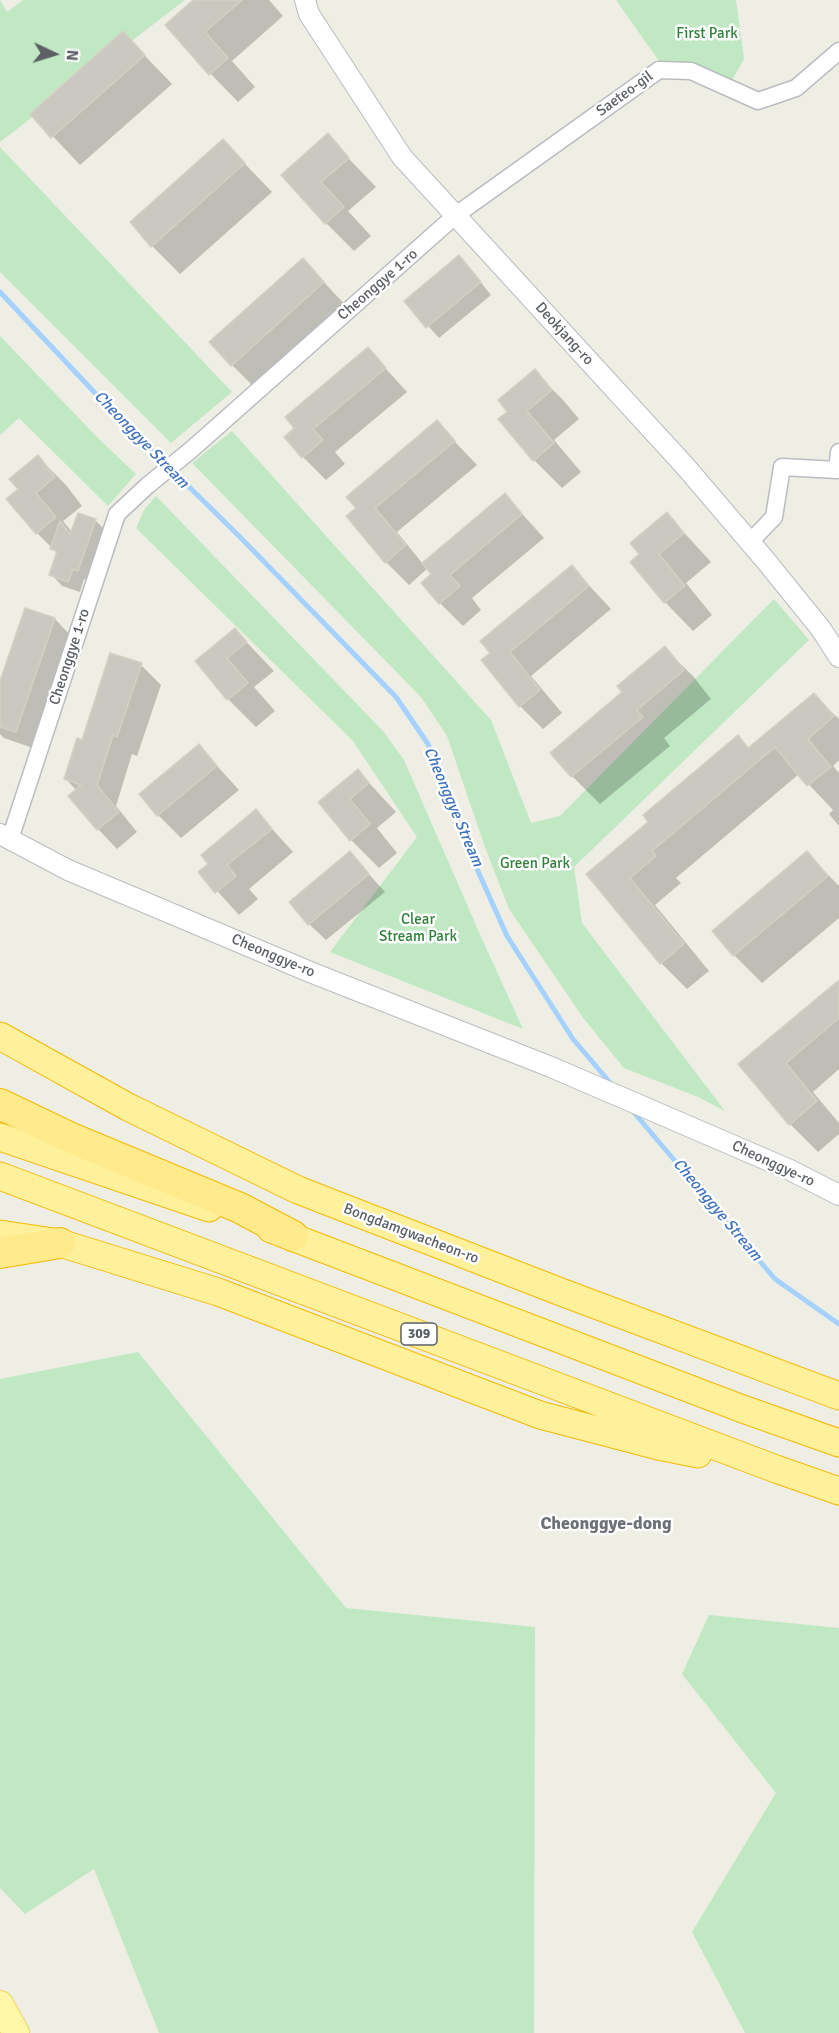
<!DOCTYPE html>
<style>
body{margin:0}
#map{position:relative;width:839px;height:2033px;overflow:hidden;background:#efeee4;font-family:Signika,sans-serif}
canvas{display:block}
.north{position:absolute;left:24px;top:24px;width:60px;height:60px;-webkit-text-stroke:4px #fff;paint-order:stroke;rotate:94deg;font-size:16px;font-weight:700;line-height:24px;text-align:center;color:#5c6065}
.north::after{content:'';display:block;margin:auto;width:21px;height:27px;background:#5c6065;clip-path:polygon(50% 0,100% 100%,50% 72%,0 100%)}
</style>
<div id="map">
<canvas width="839" height="2033"></canvas>
<div class="north">N</div>
</div>
<script>
const context = document.querySelector('canvas').getContext('2d');
context.lineJoin = 'round';
function fillPath(path, color) {
  context.fillStyle = color;
  context.fill(path, 'evenodd');
}
function stroke(path, color, width, dash) {
  context.strokeStyle = color;
  context.lineWidth = width;
  context.lineCap = dash ? 'butt' : 'round';
  context.setLineDash(dash || []);
  context.stroke(path);
}
function drawText(font, color, halo, rows, align = 'center') {
  context.font = font + ' Signika,sans-serif';
  context.lineWidth = 5;
  context.setLineDash([]);
  context.textBaseline = 'middle';
  context.strokeStyle = halo;
  context.fillStyle = color;
  for (const [text, x, y, turn = 0] of rows) {
    context.save();
    context.translate(x, y);
    context.rotate((+turn || 0) * Math.PI / 180);
    context.textAlign = isNaN(turn) ? turn : align;
    if (halo) context.strokeText(text, 0, 0);
    context.fillText(text, 0, 0);
    context.restore();
  }
}
fillPath(new Path2D(`
 M0 0 7 12 23 0H185L0 142Z
 M616 0H736L744 59 731 82 694 63 659 61Z
 M0 147 232 392 171 443 0 272Z
 M0 336 98 438 136 474 108 506 19 418 0 435Z
 M232 431 491 720 531 823 560 816 774 599 809 640 574 867 582 923 725 1111 698 1097 624 1068 584 1019 509 909 486 850 447 736 421 697 192 463Z
 M156 496 384 732 404 760 482 939 523 1029 330 952 417 837 353 741 136 528 144 510Z
 M138 1352 346 1608 535 1627 534 2033H159L94 1869 25 1914 0 1888V1379Z
 M709 1615 839 1628V2033H745L692 1932 776 1793 682 1674Z`), '#c0e8c3');
fillPath(new Path2D(`
 M195 0H269L283 16 232 61 255 87 238 102 210 73Z
 M123 33 172 84 80 165 32 114Z
 M327 136 376 187 348 211 371 236 354 251 326 223 284 175Z
 M223 141 272 192 180 274 152 246Z
 M303 260 351 311 260 393 232 365Z
 M470 269 491 295 439 338 406 301Z
 M368 349 407 392 335 452 345 464 326 480 303 457 296 429Z
 M535 372 563 400 579 419 554 440 581 472 562 488 534 460 510 412Z
 M437 423 477 465 397 532 423 564 505 495 544 538 472 598 481 610 463 626 440 603 433 574 428 568 409 585 386 562 348 516Z
 M38 457 66 485 82 506 63 521 73 533 95 520 107 532 89 581 84 579 80 592 62 586 51 574 58 554 37 533 8 499 20 490Z
 M667 514 711 562 686 583 712 615 693 631 665 602 632 562 641 555Z
 M572 567 611 609 531 676 562 713 543 729 520 706 483 661Z
 M26 610 55 619 71 636 33 748 4 738 0 734V685Z
 M235 630 274 671 254 687 275 711 256 727 228 699 197 661Z
 M664 648 693 676 711 699 664 738 670 746 600 804 572 776 624 692Z
 M141 665 161 685 137 756 132 754 116 806 137 832 117 849 98 829 77 791 66 779 83 742Z
 M814 695 839 719V760L833 766 839 773V826L829 814 833 810 799 774 676 878 681 883 655 905 709 971 687 989 661 963 588 875 650 822 738 737 749 749Z
 M199 746 239 790 181 838 158 815Z
 M358 771 396 812 377 828 397 853 379 868 351 840 320 802Z
 M256 811 293 852 249 889 258 899 239 915 200 872 210 864Z
 M350 853 385 892 326 940 309 924Z
 M807 853 839 886V918L762 983 734 955Z
 M839 985V1069L813 1092 839 1123V1134L818 1152 790 1124 741 1064Z`), '#0003');
stroke(new Path2D(`
 M0 292 112 411 239 536 396 697 428 744 473 860 507 936 573 1039 612 1085
 M631 1109 775 1279 839 1324`), '#a5d1ff', 5);
const building = new Path2D(`
 M193 0H242L205 32 228 58 209 75 165 25Z
 M123 31 145 55 51 138 30 114Z
 M328 133 349 158 321 182 344 207 325 224 281 175Z
 M223 139 245 163 151 247 130 222Z
 M459 255 481 282 426 328 404 301Z
 M303 258 324 282 231 366 209 342Z
 M368 347 386 368 313 429 323 440 302 458 284 437 294 428 285 417Z
 M535 369 552 390 527 411 554 443 533 461 498 419 507 412 498 400Z
 M437 420 455 441 375 508 406 545 385 563 346 516 356 508 346 497Z
 M38 455 55 477 36 493 56 517 36 534 6 499 18 489 9 479Z
 M505 493 522 514 450 575 460 586 439 604 421 583 431 574 422 563Z
 M667 512 684 533 659 554 685 586 664 603 630 562 639 554 630 543Z
 M78 513 96 519 78 571 73 569 68 582 49 575 57 551 50 549 60 521 70 534Z
 M572 565 589 586 510 652 540 690 519 707 481 660 490 653 480 641Z
 M25 608 55 618 16 732 0 727V681Z
 M235 628 247 642 227 658 248 683 227 700 195 661Z
 M665 646 684 670 637 710 643 717 571 777 550 753 622 692 617 686Z
 M110 653 142 663 117 737 113 735 97 785 119 812 97 830 68 796 81 785 64 779 77 738 82 740Z
 M814 693 834 716 808 739 831 767 807 786 775 747 652 851 656 856 630 878 684 944 660 964 586 874 648 822 643 815 738 735 748 748Z
 M199 744 217 766 157 816 139 794Z
 M358 769 369 783 350 799 370 824 350 841 318 802Z
 M256 809 272 829 227 865 236 876 215 893 198 872 208 864 201 855Z
 M350 851 369 874 308 925 289 902Z
 M807 851 828 876 733 956 712 931Z
 M839 980V1018L786 1063 817 1101 789 1125 738 1064Z`);
fillPath(building, '#cac8c1');
stroke(building, '#d4d0c2', 1.5);
const minor = new Path2D(`
 M750 542 774 517 782 467 837 470 839 452
 M10 839 117 514 147 486 192 449 456 215 659 70 691 71 758 101 796 88 839 51`);
const tertiary = new Path2D(`
 M305 0 309 14 402 157 685 466 766 561 821 629 839 657
 M0 834 68 870 310 972 551 1067 790 1170 839 1195`);
const primary = new Path2D(`
 M0 2004 16 2033`);
const trunk = new Path2D(`
 M0 1036 128 1107 298 1190 561 1292 839 1396
 M0 1137 209 1208
 M0 1176 776 1469 839 1491
 M271 1229 740 1408 839 1443
 M0 1234 60 1243 218 1292 540 1415 658 1446 698 1454`);
const motorway = new Path2D(`
 M0 1104 69 1137 240 1208 293 1236
 M0 1253 60 1243`);
stroke(minor, '#b9bcc1', 19);
stroke(tertiary, '#b9bcc1', 22);
stroke(primary, '#f6d556', 28);
stroke(trunk, '#f4b900', 29);
stroke(motorway, '#f4b900', 32);
stroke(minor, '#fff', 16);
stroke(tertiary, '#fff', 20);
stroke(primary, '#fff7aa', 26);
stroke(trunk, '#fff09b', 27);
stroke(motorway, '#ffea8c', 30);
for (const [x, y, w] of [
 [419,1334,36]
]) {
  const box = new Path2D();
  box.roundRect(x - w / 2, y - 11, w, 22, 4.5);
  context.fillStyle = '#fff';
  context.fill(box);
  stroke(box, '#5c6065', 1.5);
}
drawText('bold 14px', '#5c6065', null, [
 ["309",419,1334]
]);
drawText('15px', '#30813a', '#fff', [
 ["First Park",707,34],
 ["Green Park",535,864],
 ["Clear",418,920],
 ["Stream Park",418,937]
]);
drawText('15px', '#5c6065', '#fff', [
 ["Saeteo-gil",625,94,-36],
 ["Cheonggye 1-ro",378,285,-41],
 ["Deokjang-ro",564,334,48],
 ["Cheonggye 1-ro",70,657,-72],
 ["Cheonggye-ro",273,956,23],
 ["Cheonggye-ro",773,1164,25],
 ["Bongdamgwacheon-ro",411,1234,21]
]);
drawText('italic 16px', '#4074bf', '#fff', [
 ["Cheonggye Stream",141,440,46],
 ["Cheonggye Stream",453,807,67],
 ["Cheonggye Stream",717,1210,50]
]);
drawText('bold 18px', '#6d7177', '#fff', [
 ["Cheonggye-dong",606,1524]
]);
</script>
